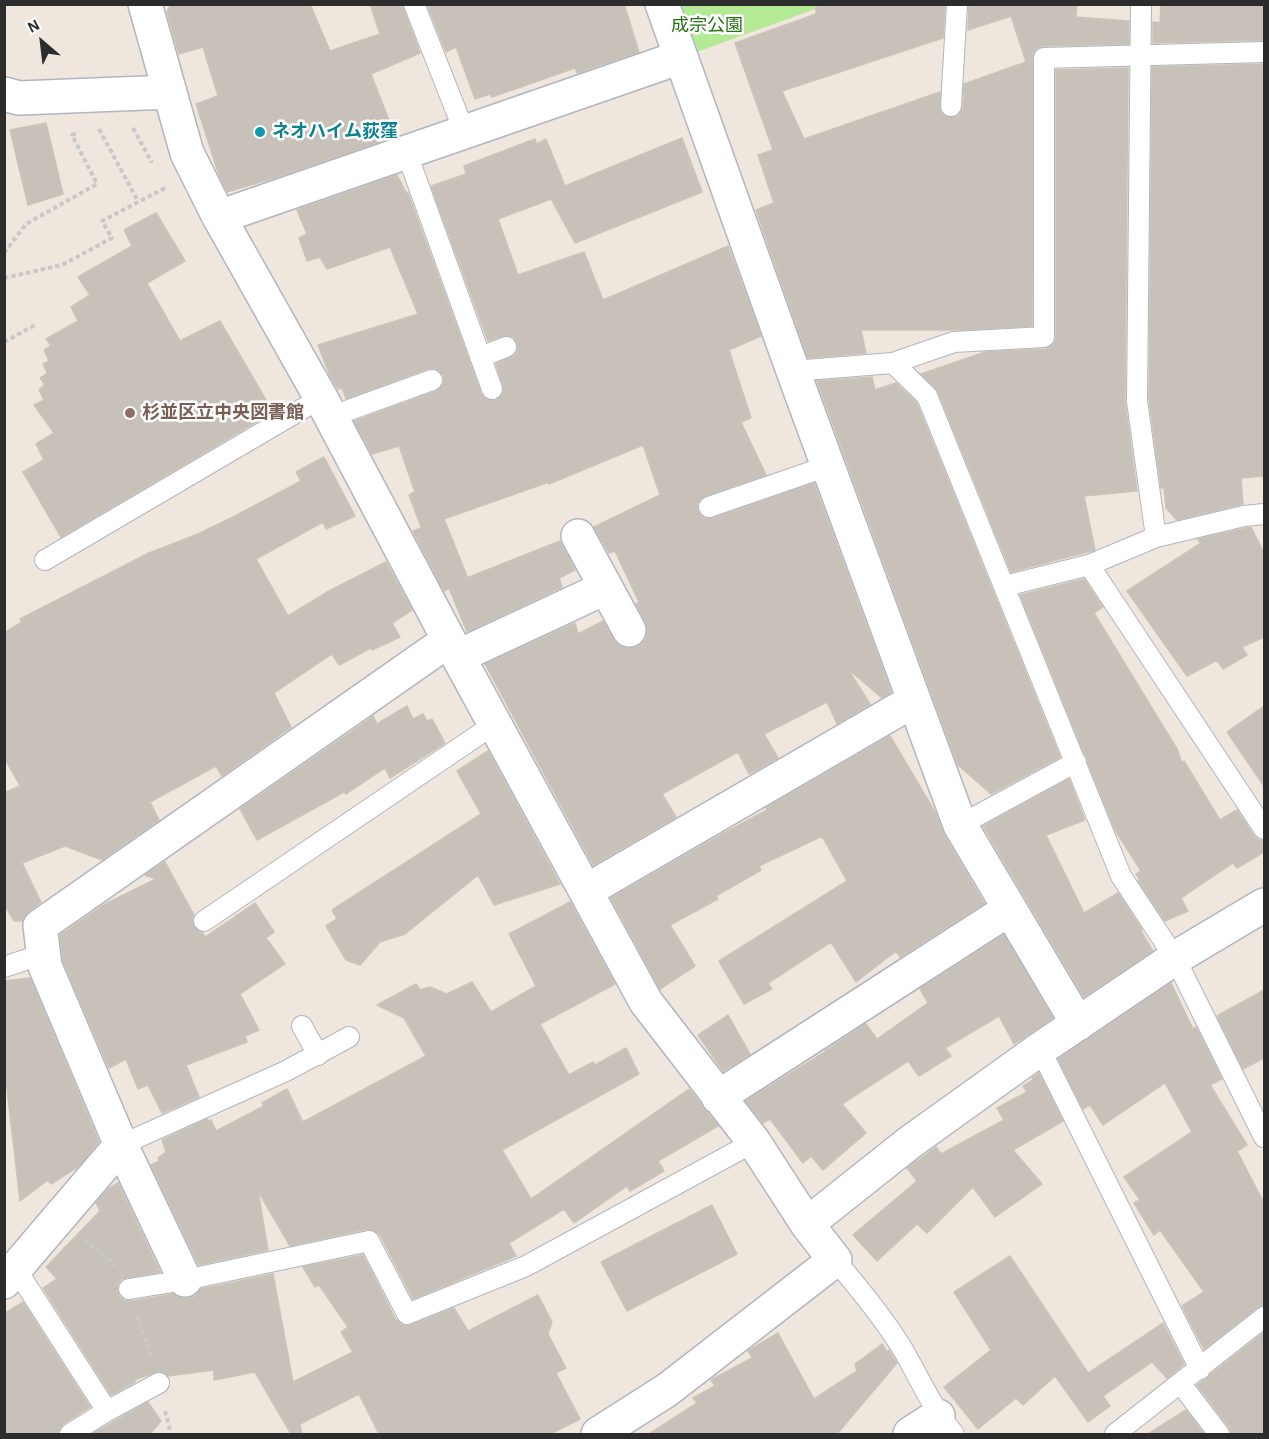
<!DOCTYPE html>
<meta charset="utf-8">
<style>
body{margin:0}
#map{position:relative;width:1269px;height:1439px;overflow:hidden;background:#efe7de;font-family:"Alegreya Sans",sans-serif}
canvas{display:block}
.frame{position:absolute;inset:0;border:6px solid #2c2c2c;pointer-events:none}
.north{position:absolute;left:12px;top:12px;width:60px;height:60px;-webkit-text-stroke:4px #fff;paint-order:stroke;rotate:332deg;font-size:16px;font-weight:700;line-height:24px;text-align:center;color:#2c2c2c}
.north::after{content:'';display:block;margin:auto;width:21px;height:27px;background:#2c2c2c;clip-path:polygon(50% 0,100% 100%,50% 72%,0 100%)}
</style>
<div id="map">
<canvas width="1269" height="1439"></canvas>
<div class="frame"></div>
<div class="north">N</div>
</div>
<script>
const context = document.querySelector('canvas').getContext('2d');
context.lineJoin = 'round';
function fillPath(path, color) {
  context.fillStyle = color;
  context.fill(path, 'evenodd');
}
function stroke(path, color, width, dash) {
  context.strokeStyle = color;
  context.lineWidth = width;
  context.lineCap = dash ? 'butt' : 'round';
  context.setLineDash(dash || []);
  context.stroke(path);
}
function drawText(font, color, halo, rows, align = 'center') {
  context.font = font + ' "Alegreya Sans","Noto Sans JP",sans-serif';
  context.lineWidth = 5;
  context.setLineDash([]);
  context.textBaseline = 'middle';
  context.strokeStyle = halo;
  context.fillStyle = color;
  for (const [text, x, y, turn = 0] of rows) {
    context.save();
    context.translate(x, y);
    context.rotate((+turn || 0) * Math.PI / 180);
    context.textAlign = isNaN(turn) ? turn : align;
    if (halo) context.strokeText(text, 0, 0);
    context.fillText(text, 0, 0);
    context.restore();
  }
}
fillPath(new Path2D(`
 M676 4 826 5 694 53Z`), '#b4ea96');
const building = new Path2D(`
 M171 4H310L330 51 380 34 370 4H402L420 53 371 74 389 120 371 126 379 142 281 176 227 192 218 172 196 104 218 96 203 47 179 54 167 12Z
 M427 4H624L639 52 577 73 575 68 492 97 490 94 475 99 456 47 446 52Z
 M816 4H945L943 38 782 91 804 139 940 92 941 112 945 116 956 117 961 113 963 107 964 84 1026 62 1011 16 968 30 969 4H1077L1076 17 1129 21V44L1044 46 1037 48 1033 53 1032 326 960 330H861L866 353 808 358 756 210 774 203 758 155 773 150 735 43 816 14Z
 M1161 4H1264V40L1153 43V22L1160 23Z
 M1264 64V476L1241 478 1243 504 1177 520 1166 508 1164 488H1161L1149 400 1152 67Z
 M1128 68 1125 401 1137 491 1084 496 1095 550 1011 572 938 392 921 374 985 352 1045 349 1054 343 1056 337V70Z
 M46 123 63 194 28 205 10 130Z
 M682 138 702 192 575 243 551 199 498 219 518 275 584 252 603 300 728 246 761 336 729 350 751 418 741 422 766 475 705 496 697 504 698 511 706 519 713 518 814 483 891 692 882 698 848 669 870 704 837 724 827 702 764 734 778 758 749 774 738 752 662 794 676 817 593 865 485 664 575 623 578 634 603 621 613 639 619 646 628 649 637 647 645 640 648 630 645 621 636 604 639 602 615 551 609 553 594 527 660 495 643 445 549 484V482L421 527 409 495 415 492 399 446 372 454 354 421 436 391 444 383 443 375 435 368 428 369 346 399 342 388 338 389 330 376 318 345 418 314 390 247 327 269 320 257 307 261 299 238 307 234 297 210 397 175 407 194 408 193 481 393 485 398 496 400 501 396 504 391 496 364 515 355 518 349 517 343 513 337 507 335 488 341 431 186 466 174 464 166 535 139 537 144 546 139 565 186Z
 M156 213 185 261 147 283 180 341 220 321 273 412 61 537 23 472 44 460 36 444 54 433 34 405 44 400 39 390 45 384 40 378 47 373 43 364 49 361 44 350 51 346 46 339 78 321 71 307 90 295 78 277 132 246 124 230Z
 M872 377 875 390 896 383 917 403 1060 757 991 794 958 765 817 381Z
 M324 457 355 516 326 529 323 522 256 559 288 616 329 591 386 562 412 610 392 623 400 637 372 650 371 648 339 665 332 654 274 693 291 727 222 776 216 766 150 802 159 820 102 860 65 846 22 863 41 902 29 911 22 921H14L4 904V793L20 786 4 757V633L22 622 20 619 149 553 198 534 235 516 301 481 296 472Z
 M444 519 467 576 459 581 560 541 575 570 559 578 562 587 467 632 449 588 444 591 413 531Z
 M1251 527 1264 553V637L1242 647 1247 655 1223 669 1217 660 1187 676 1127 591 1201 543 1197 539Z
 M1084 579 1103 607 1094 613 1177 749 1182 763 1184 761 1220 820 1237 810 1254 836 1259 840 1264 841V852L1237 868 1233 863 1181 898 1188 911 1165 921 1138 881 1140 880 1136 874 1141 871 1115 830 1020 595Z
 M407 706 413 719 423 714 427 721 432 719 445 743 390 778 385 768 346 794 344 792 257 840 240 809 368 720 373 716 377 724Z
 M1264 706V786L1227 732Z
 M890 736 935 812 944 835 984 903 900 957 896 951 856 982 831 942 768 983 772 989 744 1004 719 961 847 881 822 836 759 866 761 870 716 896 718 899 670 925 695 966 660 989 611 898 724 833 767 810 766 808Z
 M488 751 560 884 494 905 478 875 405 934 380 942 360 965 346 960 326 926 337 919 332 910 481 814 457 771Z
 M1069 779 1085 820 1046 835 1084 913 1118 893 1142 930 1141 931 1153 951 1084 997 983 826Z
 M165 862 194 915 192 922 198 931 203 933 205 937 255 903 274 932 266 938 285 964 240 994 259 1030 245 1036 247 1042 186 1065 199 1097 162 1113 148 1085 138 1089 126 1059 109 1068 63 961 60 935 105 904 156 879 145 875Z
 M570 902 615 984 540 1024 569 1075 593 1062 595 1065 626 1048 639 1074 502 1150 531 1199 689 1089 718 1126 658 1161 664 1171 630 1191 627 1186 574 1223 564 1209 509 1243 516 1256 413 1299 380 1235 375 1231 367 1229 290 1246 258 1191 268 1250 199 1265 151 1165 159 1161 158 1158 166 1152 162 1140 207 1119 208 1121 211 1120 216 1131 264 1106 262 1103 287 1089 303 1122 426 1056 404 1018 377 1005 416 984 420 990 430 987 447 994 472 982 491 1012 536 986 509 934Z
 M1004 935 1053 1018 1014 1044 999 1016 945 1048 951 1056 919 1076 908 1061 842 1104 866 1133 823 1170 811 1156 803 1163 770 1119 763 1123 746 1101 825 1052V1051L866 1024 877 1039 928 1003 920 989Z
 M30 978 99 1142 79 1166 51 1184 48 1180 20 1201 4 1063V981Z
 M1171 983 1193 1029 1196 1027 1222 1079 1210 1085 1247 1145 1237 1151 1264 1203V1305L1257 1308 1204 1349 1182 1306 1204 1292 1160 1230 1154 1235 1134 1203 1140 1200 1124 1177 1192 1132 1165 1083 1103 1125 1090 1105 1083 1109 1058 1059Z
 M1264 990V1058L1243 1069 1217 1016Z
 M728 1015 750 1054 723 1071 698 1035Z
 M1039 1073 1063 1121 1013 1150 1042 1184 995 1217 973 1187 927 1233 917 1224 877 1261 853 1235 917 1181 907 1168 936 1147 941 1154 1004 1120 997 1108 1027 1092 1023 1086 1033 1080 1032 1078Z
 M118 1183 160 1272 122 1279 118 1284 117 1290 119 1296 124 1300 131 1301 173 1294 184 1299 194 1297 201 1289 273 1274 293 1382 353 1352 341 1332 348 1327 319 1285 315 1287 303 1267 363 1255 396 1320 405 1326 411 1325 454 1308 468 1331 538 1295 552 1322 548 1334 566 1368 556 1373 580 1419 550 1434H379L359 1394 300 1424 302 1434H291L255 1372 214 1380V1370L168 1376 159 1371 134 1380 135 1382 111 1395 43 1288 57 1279 46 1267 100 1211 96 1203 109 1188Z
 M712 1205 737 1254 627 1311 601 1262Z
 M1010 1256 1088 1373 1163 1323 1184 1364 1167 1378 1152 1362 1103 1396 1110 1406 1088 1422 1055 1376 1023 1405 1016 1398 978 1429 944 1387 991 1350 954 1292Z
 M23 1302 90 1407 63 1424 58 1434H4V1314Z
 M1264 1332V1434H1231L1229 1427 1197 1385Z
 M778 1333 814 1399 857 1371 855 1364 882 1344 887 1352 889 1350 897 1363 837 1434H649L697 1403 693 1398 715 1386 711 1380 752 1358 748 1351Z
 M148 1402 161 1421 150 1434H92Z
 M1186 1410 1204 1434H1148Z`);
fillPath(building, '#c7c1b9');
stroke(building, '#cbc4b7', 1.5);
const lane = new Path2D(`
 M414 4 464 131
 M1141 4 1137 401 1156 537
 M951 106 957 4
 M406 151 492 389
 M480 357 506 347
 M893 363 927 396 1121 876 1175 958 1264 1137
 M793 371 893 363 954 342 1044 337V58L1264 52
 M330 417 432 380
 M709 507 828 466
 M45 560 321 398
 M1089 565 1264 829
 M1005 586 1089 565 1156 537 1244 516 1264 514
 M960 825 1076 762
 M204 921 496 723
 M4 967 43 954
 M302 1026 318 1055
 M1040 1049 1200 1369
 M121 1145 286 1071 349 1037
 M835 1260C859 1288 882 1316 902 1348 919 1377 932 1408 954 1434
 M16 1269 107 1411
 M129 1289 185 1280 369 1241 407 1314 526 1266 754 1142
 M1181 1384 1219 1434
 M70 1434 107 1411 159 1383
 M1115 1434 1264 1317`);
const street = new Path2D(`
 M145 4 187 153 219 217 321 398 449 640 646 1002 754 1142 807 1224 835 1260 667 1390 598 1434
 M662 4 793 371 960 825 1078 1024
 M4 94 19 98 170 92
 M219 217 681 57
 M578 536 629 630
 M459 656 605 588
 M586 891 913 701
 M718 1097 1008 910
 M807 1224 909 1143 1040 1049 1175 958 1264 905
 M185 1280 121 1145 45 966 40 926 449 640
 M4 1282 121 1145
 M910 1434 938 1416`);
stroke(lane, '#b2b5c1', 22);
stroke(street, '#b2b5c1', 36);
stroke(new Path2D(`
 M133 128 152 163
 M99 129 138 201
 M4 253 26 224 97 184 72 135 79 132
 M4 278 62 265 112 238 102 221 165 188
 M4 342 37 324
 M85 1239 116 1266
 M138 1316 151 1357
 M165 1411 171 1434`), '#c8c8c8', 4, [4.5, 3]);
stroke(lane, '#fff', 20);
stroke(street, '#fff', 33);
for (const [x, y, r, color] of [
 [260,132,6,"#0f9aa8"],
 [130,413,6,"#8d6e63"]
]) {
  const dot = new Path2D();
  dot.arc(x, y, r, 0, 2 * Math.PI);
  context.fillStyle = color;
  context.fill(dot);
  stroke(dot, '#fff', 2);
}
drawText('18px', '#297214', '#fff', [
 ["成宗公園",707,26]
]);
drawText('bold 18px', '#0d838f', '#fff', [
 ["ネオハイム荻窪",272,132]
], 'left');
drawText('bold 18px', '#785e54', '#fff', [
 ["杉並区立中央図書館",142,413]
], 'left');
</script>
